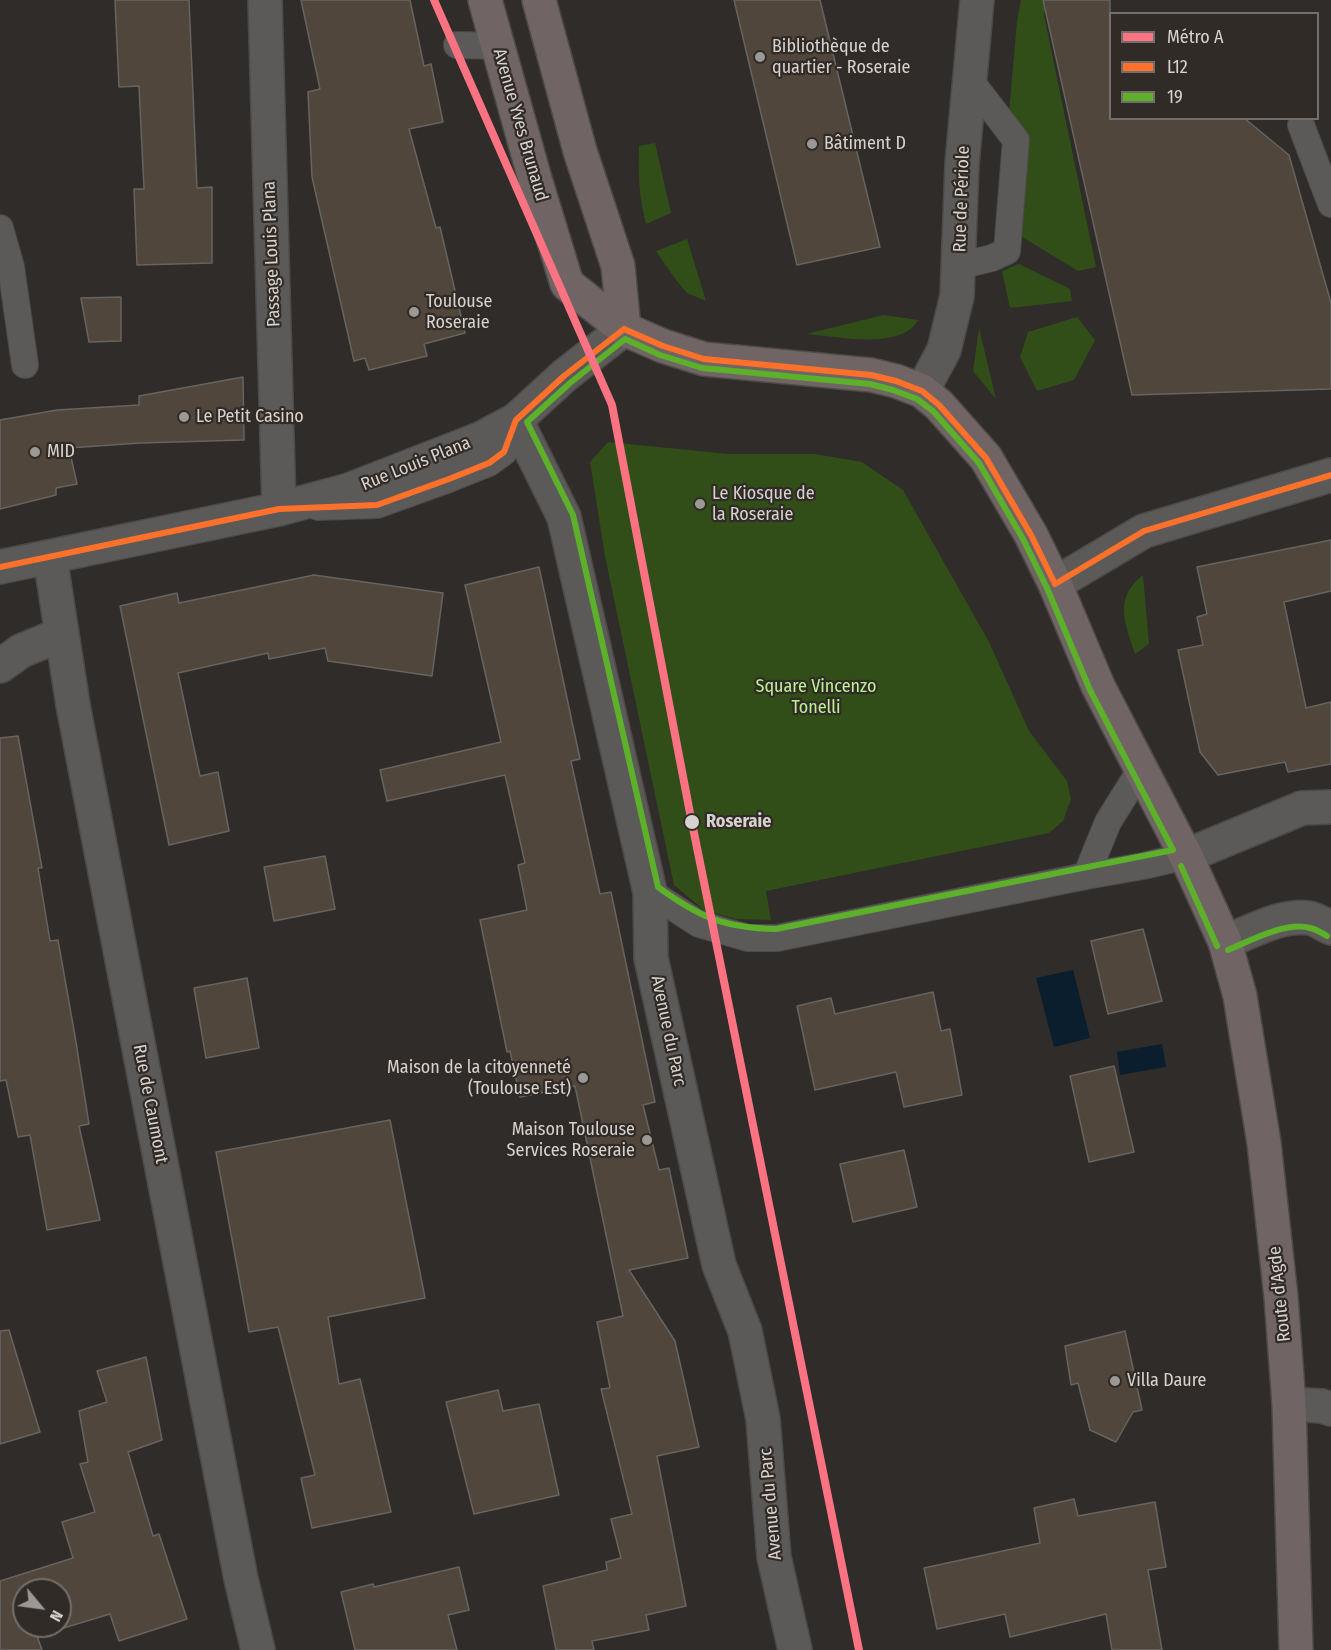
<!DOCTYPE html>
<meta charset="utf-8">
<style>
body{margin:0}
#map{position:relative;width:1331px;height:1650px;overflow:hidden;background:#2f2c29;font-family:"Fira Sans Condensed",sans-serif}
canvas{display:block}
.legend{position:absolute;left:1109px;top:12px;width:210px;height:108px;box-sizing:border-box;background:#312b27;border:2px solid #736e6a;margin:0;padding:8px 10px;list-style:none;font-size:18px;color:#d6d2cf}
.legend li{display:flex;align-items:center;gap:12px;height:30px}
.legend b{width:30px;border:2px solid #736e6a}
.north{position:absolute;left:12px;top:1578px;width:60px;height:60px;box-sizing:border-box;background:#312b27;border:2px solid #736e6a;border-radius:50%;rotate:119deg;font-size:16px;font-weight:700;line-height:24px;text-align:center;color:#d6d2cf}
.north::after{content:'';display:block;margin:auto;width:21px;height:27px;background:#9c9895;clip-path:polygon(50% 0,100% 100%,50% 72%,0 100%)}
</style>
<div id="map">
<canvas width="1331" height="1650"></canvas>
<ul class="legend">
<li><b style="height:8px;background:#fb7383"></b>Métro A</li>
<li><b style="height:8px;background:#ff712a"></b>L12</li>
<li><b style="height:8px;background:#5cb02a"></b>19</li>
</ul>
<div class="north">N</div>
</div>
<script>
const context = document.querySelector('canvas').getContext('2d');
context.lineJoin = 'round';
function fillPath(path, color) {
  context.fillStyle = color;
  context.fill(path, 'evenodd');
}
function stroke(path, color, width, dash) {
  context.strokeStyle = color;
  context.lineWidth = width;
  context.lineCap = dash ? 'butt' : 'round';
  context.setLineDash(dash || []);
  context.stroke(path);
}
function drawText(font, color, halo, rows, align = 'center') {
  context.font = font + ' "Fira Sans Condensed",sans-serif';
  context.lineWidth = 4.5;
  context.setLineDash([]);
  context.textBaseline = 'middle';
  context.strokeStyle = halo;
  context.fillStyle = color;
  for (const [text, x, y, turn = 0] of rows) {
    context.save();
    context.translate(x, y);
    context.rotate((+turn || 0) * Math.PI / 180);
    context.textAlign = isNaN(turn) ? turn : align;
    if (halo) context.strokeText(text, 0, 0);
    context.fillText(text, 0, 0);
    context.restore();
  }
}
fillPath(new Path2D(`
 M1021 0H1047L1044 15 1096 267 1078 271 1019 235 1009 113 1017 21Z
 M655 143 671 213 646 224C639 198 638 173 639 146Z
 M687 239 706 301 687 293 676 280 656 251Z
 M1019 264 1070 289 1072 301 1010 308 1002 271Z
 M884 315 918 320C901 351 836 336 806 334Z
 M1077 317 1095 340 1074 380 1037 391 1020 357 1028 332Z
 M979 328 996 399 973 371Z
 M608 442 729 454H815L862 462 903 490 989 642 1029 731 1067 781 1071 799 1063 821 1049 833 766 891 771 920 737 919 705 911 674 885 605 556 590 462Z
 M1143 575 1149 644 1135 654C1125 623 1113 599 1143 575Z`), '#324e18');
fillPath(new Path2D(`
 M1073 970 1090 1038 1054 1047 1036 978Z
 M1162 1044 1166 1067 1120 1075 1117 1052Z`), '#0a1e2e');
const building = new Path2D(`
 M115 0H189L197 188 212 187V263L137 265 134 189H144L139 86 119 87Z
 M301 0H410L424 66 431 64 443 122 409 129 436 228 440 227 465 333 424 344 427 356 369 370 365 358 354 361 312 177 308 92 320 89Z
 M734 0H820L880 247 797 265Z
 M1043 0H1110V118H1244L1289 155 1331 303V389L1132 395Z
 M121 297V341L89 342 81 298Z
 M243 377 244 440 140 443 69 448 77 484 56 488V495L0 509V420L57 410 139 405V396Z
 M1331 540V591L1284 602 1306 708 1331 702V764L1288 772 1285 762 1218 775 1200 752 1178 650 1203 645 1197 617 1207 614 1197 567Z
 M539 567 580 759 571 761 600 894 611 892 655 1102 643 1105 659 1170 669 1168 688 1258 629 1270 675 1341 699 1447 657 1456 686 1606 646 1615 649 1630 592 1641 594 1650H556L543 1586 607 1570 606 1562 621 1558 611 1519 632 1514 601 1389 610 1388 597 1322 623 1316 575 1086 520 1097 510 1051 507 1052 480 920 527 910 518 865 525 863 505 775 387 801 380 770 501 742 465 585Z
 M314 575 443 593 432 676 328 661 325 648 269 659 268 653 178 673 200 776 218 772 229 831 169 845 120 606 177 593 179 603Z
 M18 736 42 868H38L50 941 58 940 75 1036 89 1124 79 1126 100 1220 47 1230 30 1135 18 1137 6 1080 0 1081V738Z
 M325 856 335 909 274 921 264 867Z
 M1143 929 1162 1001 1108 1014 1091 941Z
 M247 978 259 1048 206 1058 194 988Z
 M933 992 941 1031 950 1029 962 1095 904 1107 896 1072 815 1090 797 1006 831 998 835 1014Z
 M1114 1066 1134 1152 1089 1162 1070 1076Z
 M390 1120 425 1298 328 1317 339 1384 360 1379 391 1512 312 1528 301 1478 315 1475 278 1327 249 1332 216 1152Z
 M904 1150 917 1207 853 1222 840 1164Z
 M9 1330 40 1432 0 1444V1331Z
 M1125 1331 1142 1410 1133 1412 1116 1442 1090 1430 1078 1383 1071 1385 1065 1346Z
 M146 1357 162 1440 128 1452 153 1536 159 1534 187 1619 119 1641 110 1614 37 1636 42 1650H0V1581L73 1558 62 1522 95 1512 80 1464 88 1462 79 1411 107 1402 97 1371ZM24 1590H60V1626H24Z
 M498 1390 503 1411 539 1404 559 1495 474 1514 446 1402Z
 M1074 1499 1078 1516 1155 1502 1166 1567 1148 1570 1162 1650H1112L1106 1614 1010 1637 1005 1614 937 1629 924 1568 1040 1543 1034 1508Z
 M459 1567 469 1610 448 1615 457 1650H355L341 1592 373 1584 374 1587Z`);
fillPath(building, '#50463c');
stroke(building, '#666461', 1.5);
const lane = new Path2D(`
 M457 45 498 46
 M1301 125 1331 204
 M0 228 11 267 25 365
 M959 266 992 258 1007 251 1016 140 969 79
 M318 507 377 505 449 479 489 463 504 452 516 420
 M1086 876 1108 822 1141 769
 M650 892 699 924 748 938H777L1086 876 1143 866 1186 856`);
const street = new Path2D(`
 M265 0 279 509
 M922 391 944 350 957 296 962 164 977 0
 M516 420 564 517 650 892 651 958 719 1265 745 1331 763 1419 774 1557 795 1650
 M50 557 73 705 241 1579 258 1650
 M0 666 21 651 62 634
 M1186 856 1302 808 1331 807
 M1225 942C1251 932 1281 914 1309 918 1316 919 1324 925 1331 928
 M1289 1404 1322 1406 1331 1409`);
const secondary = new Path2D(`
 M0 567 279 509 349 490 480 439 516 420 564 376 624 329
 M1055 584 1144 531 1331 475`);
const primary = new Path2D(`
 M485 0 535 179 567 284 624 329 663 346 704 359 871 375 896 381 922 391 939 405 986 458 1031 535 1055 584 1098 686 1186 856 1225 942 1240 996 1244 1021 1264 1143 1281 1297 1289 1404 1296 1650
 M539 0 580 151 618 266 624 329`);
stroke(lane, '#4c4a48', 28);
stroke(street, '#4c4a48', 36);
stroke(secondary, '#4c4a48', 36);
stroke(primary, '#4c4a48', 36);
stroke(lane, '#5c5a59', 26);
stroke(street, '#5c5a59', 33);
stroke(secondary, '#5c5a59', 33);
stroke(primary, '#706464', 33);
stroke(new Path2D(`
 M624 329 663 346 704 359 871 375 896 381 922 391 939 405 986 458 1031 535 1055 584
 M0 567 279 509 377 505 449 479 489 463 504 452 516 420 564 376 624 329
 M1055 584 1144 531 1331 475`), '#ff712a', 6);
stroke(new Path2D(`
 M625 339 660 355 702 368 870 384 893 390 917 399 933 411 979 463 1023 539 1047 588 1090 690 1173 850 776 929C724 928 699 917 658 887L573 515 527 422 570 383Z
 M1181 866 1217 946
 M1228 950C1250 941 1286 921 1310 928 1316 929 1322 933 1327 936`), '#5cb02a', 6);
stroke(new Path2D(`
 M434 0 612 405 690 813 859 1650`), '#fb7383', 8);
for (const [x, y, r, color] of [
 [760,57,6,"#9c9895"],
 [812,144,6,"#9c9895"],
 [414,312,6,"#9c9895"],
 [184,417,6,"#9c9895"],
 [35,452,6,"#9c9895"],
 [700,504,6,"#9c9895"],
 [692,822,8,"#d6d2cf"],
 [583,1078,6,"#9c9895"],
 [647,1140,6,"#9c9895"],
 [1115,1381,6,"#9c9895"]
]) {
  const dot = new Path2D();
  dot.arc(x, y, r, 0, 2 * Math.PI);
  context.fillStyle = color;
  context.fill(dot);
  stroke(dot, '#312b27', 2);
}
drawText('18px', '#d6d2cf', '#312b27', [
 ["Bibliothèque de",772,47],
 ["quartier - Roseraie",772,68],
 ["Bâtiment D",824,144],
 ["Toulouse",426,302],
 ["Roseraie",426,323],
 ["Le Petit Casino",196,417],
 ["MID",47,452],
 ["Le Kiosque de",712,494],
 ["la Roseraie",712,515],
 ["Maison de la citoyenneté",571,1068,"right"],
 ["(Toulouse Est)",571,1089,"right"],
 ["Maison Toulouse",635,1130,"right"],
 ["Services Roseraie",635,1151,"right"],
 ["Villa Daure",1127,1381]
], 'left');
drawText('18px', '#d6d2cf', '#312b27', [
 ["Avenue Yves Brunaud",520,125,74],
 ["Rue de Périole",962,199,-88],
 ["Passage Louis Plana",272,254,-92],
 ["Rue Louis Plana",416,464,-22],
 ["Avenue du Parc",668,1031,78],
 ["Rue de Caumont",150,1104,79],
 ["Route d'Agde",1280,1294,-96],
 ["Avenue du Parc",771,1504,-95]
]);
drawText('18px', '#baf28f', '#312b27', [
 ["Square Vincenzo",816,687],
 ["Tonelli",816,708]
]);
drawText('bold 18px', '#d6d2cf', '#312b27', [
 ["Roseraie",706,822]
], 'left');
</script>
